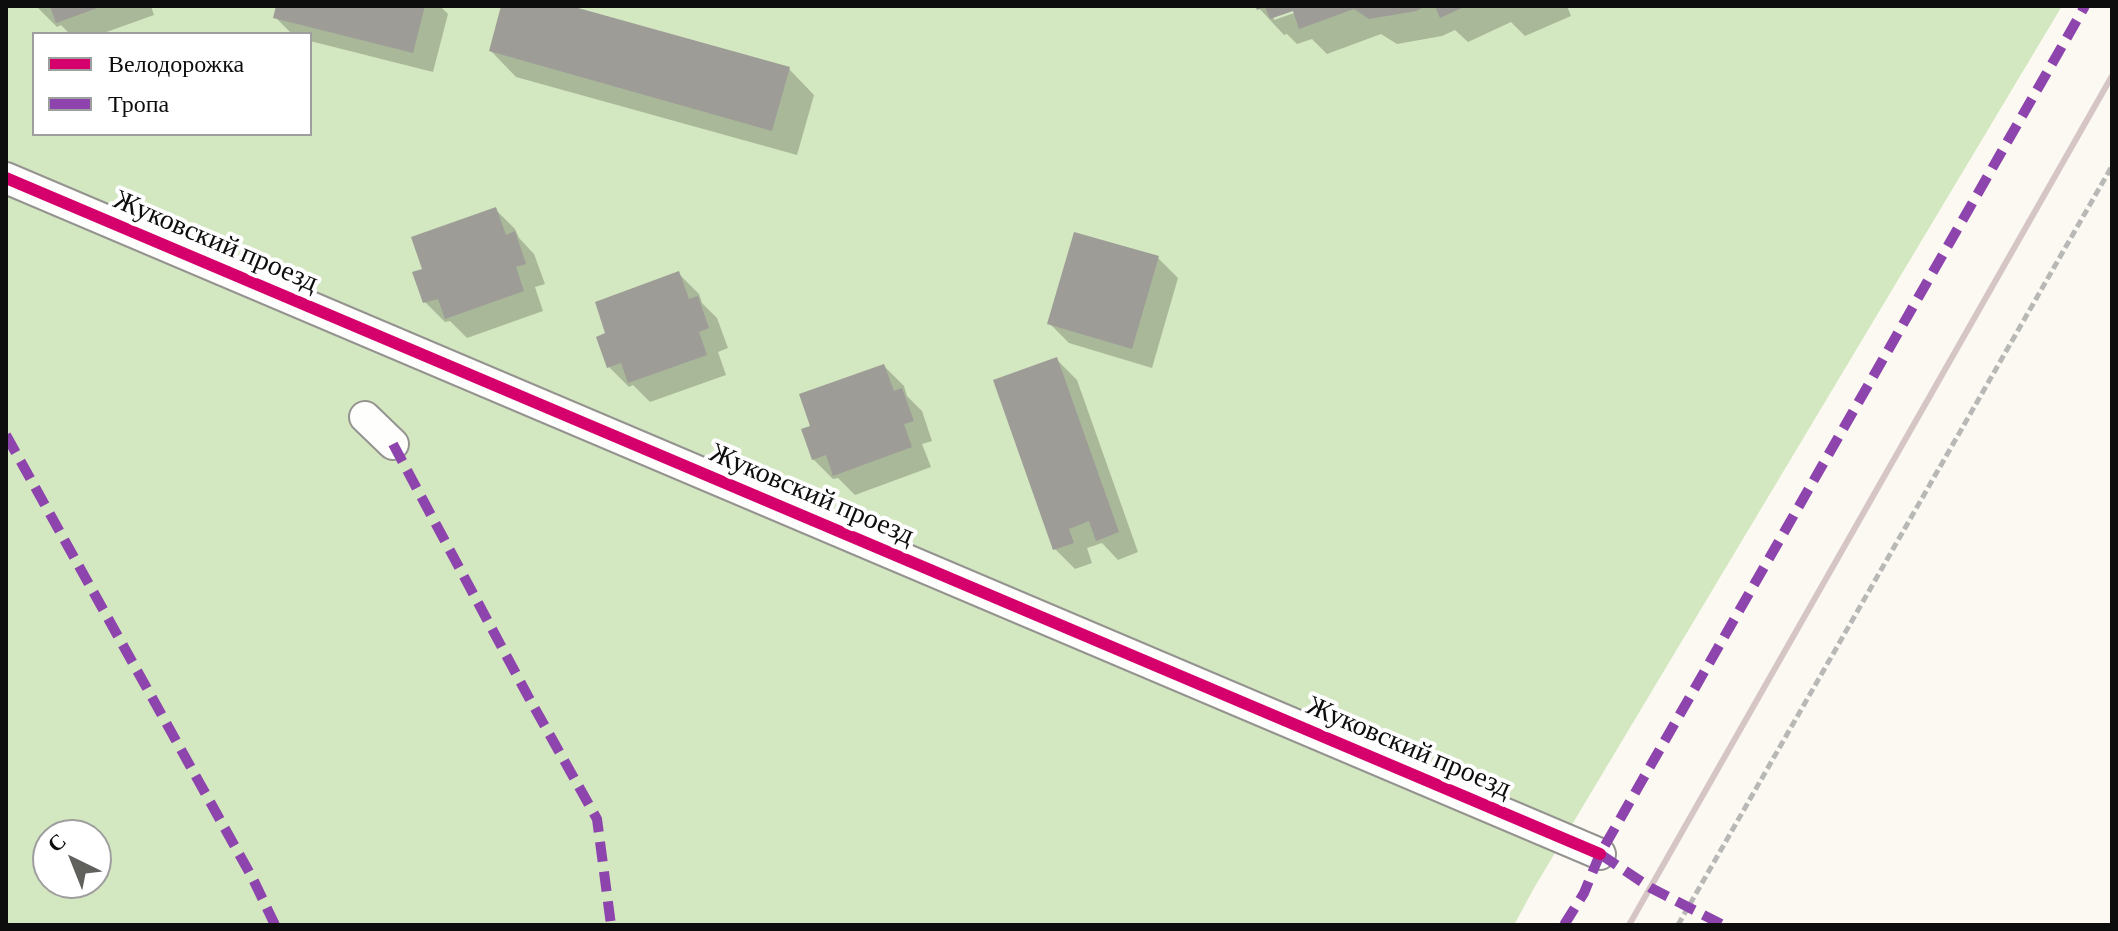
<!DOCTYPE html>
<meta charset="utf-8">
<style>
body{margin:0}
#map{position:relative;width:2118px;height:931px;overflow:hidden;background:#fbf9f1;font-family:"Crimson Pro",serif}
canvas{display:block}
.frame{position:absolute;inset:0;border:8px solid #0d0d0d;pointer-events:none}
.legend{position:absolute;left:32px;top:32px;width:280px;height:104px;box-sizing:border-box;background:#fff;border:2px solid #9e9e9e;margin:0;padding:10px 14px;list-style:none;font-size:24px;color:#0d0d0d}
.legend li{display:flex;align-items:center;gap:16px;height:40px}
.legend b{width:40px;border:2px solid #9e9e9e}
.north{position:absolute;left:32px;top:819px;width:80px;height:80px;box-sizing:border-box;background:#fff;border:2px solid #9e9e9e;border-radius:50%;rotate:317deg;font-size:22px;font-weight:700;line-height:32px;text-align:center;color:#0d0d0d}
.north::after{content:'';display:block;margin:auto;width:28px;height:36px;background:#60605d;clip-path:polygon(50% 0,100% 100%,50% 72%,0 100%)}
</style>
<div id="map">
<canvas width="2118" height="931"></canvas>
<div class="frame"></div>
<ul class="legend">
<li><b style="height:10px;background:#d6006c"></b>Велодорожка</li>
<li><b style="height:10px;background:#8e44ad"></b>Тропа</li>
</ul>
<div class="north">С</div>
</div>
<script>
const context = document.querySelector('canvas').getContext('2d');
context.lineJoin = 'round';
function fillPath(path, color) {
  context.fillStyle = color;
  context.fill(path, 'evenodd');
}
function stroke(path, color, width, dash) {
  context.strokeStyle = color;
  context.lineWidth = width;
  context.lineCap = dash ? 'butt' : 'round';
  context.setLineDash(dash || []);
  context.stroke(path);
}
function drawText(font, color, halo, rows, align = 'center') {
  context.font = font + ' "Crimson Pro",serif';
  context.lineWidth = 8;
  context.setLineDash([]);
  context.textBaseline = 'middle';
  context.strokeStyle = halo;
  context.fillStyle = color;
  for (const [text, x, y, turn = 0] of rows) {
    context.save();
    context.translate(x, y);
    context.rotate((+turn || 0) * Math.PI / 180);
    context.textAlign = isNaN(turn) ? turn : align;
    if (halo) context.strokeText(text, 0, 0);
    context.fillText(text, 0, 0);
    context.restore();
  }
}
fillPath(new Path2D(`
 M6 6H2062L1534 888 1514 925H6ZM34 34H310V134H34ZM48 835H96V883H48Z`), '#d3e7c0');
fillPath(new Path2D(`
 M36 6H151L154 15 101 34H70L61 25 57 27Z
 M278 6H440L448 14 433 72 310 41V34H292L275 17Z
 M504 6H563L789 69 814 95 797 155 516 77 491 51Z
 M1257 6H1301L1274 16V20L1303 10 1301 6H1567L1571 16 1525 36 1511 22 1468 42 1455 30 1442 36 1397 44 1381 34 1327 54 1312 39 1297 44 1287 34 1284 35Z
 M495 209 515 229 519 238 534 254 545 284 535 287 543 311 467 338 450 321 445 322 425 302V270Z
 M1158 258 1178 278 1152 368 1069 343 1049 323Z
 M679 274 699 294 702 303 717 318 728 348 718 352 726 375 650 402 633 385 629 387 609 367 608 334Z
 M1057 360 1077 380 1138 552 1118 560 1102 543 1087 548 1092 563 1075 569 1055 549Z
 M884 366 904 386 907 396 922 411 932 441 922 444 931 467 855 495 838 478 833 479 813 459V427Z`), '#0003');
fillPath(new Path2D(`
 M50 6H103L56 23Z
 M276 6H425L413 53 273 18Z
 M501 6H571L790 67 772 131 489 51Z
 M1255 6H1426L1416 11 1369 19 1354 9 1299 29 1293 11 1270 19 1265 7 1257 10Z
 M1435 6H1466L1440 18Z
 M496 207 506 235 515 231 526 264 516 267 524 291 445 319 438 299 423 303 412 272 422 269 411 237Z
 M1074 232 1159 256 1132 349 1047 324Z
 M679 271 689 299 698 296 709 328 699 332 707 355 628 383 621 363 607 368 596 337 605 333 595 302Z
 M1057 357 1119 532 1096 541 1089 521 1069 529 1074 543 1053 550 993 380Z
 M884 364 894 391 902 388 914 421 904 424 912 447 833 476 826 455 812 460 801 429 810 426 799 394Z`), '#9e9c97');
const minor = new Path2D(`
 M6 178 1600 854
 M365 417 393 444`);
stroke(minor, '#949390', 34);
stroke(new Path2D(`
 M1678 925 2112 166`), '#b8b8b6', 5, [8, 4]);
stroke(minor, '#fefefd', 30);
stroke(new Path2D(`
 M1629 925 2112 76`), '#d6c5c5', 6);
stroke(new Path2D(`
 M6 435 253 879 275 925
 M393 444 529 698 597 819 611 925
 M1600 854 1651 888 1723 925
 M1564 925 1584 893 1600 854 2085 6`), '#8e44ad', 10, [20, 10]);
stroke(new Path2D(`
 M6 178 1600 854`), '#d6006c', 12);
drawText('28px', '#0d0d0d', '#fff', [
 ["Жуковский проезд",216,241,23],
 ["Жуковский проезд",812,494,23],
 ["Жуковский проезд",1409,747,23]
]);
</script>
